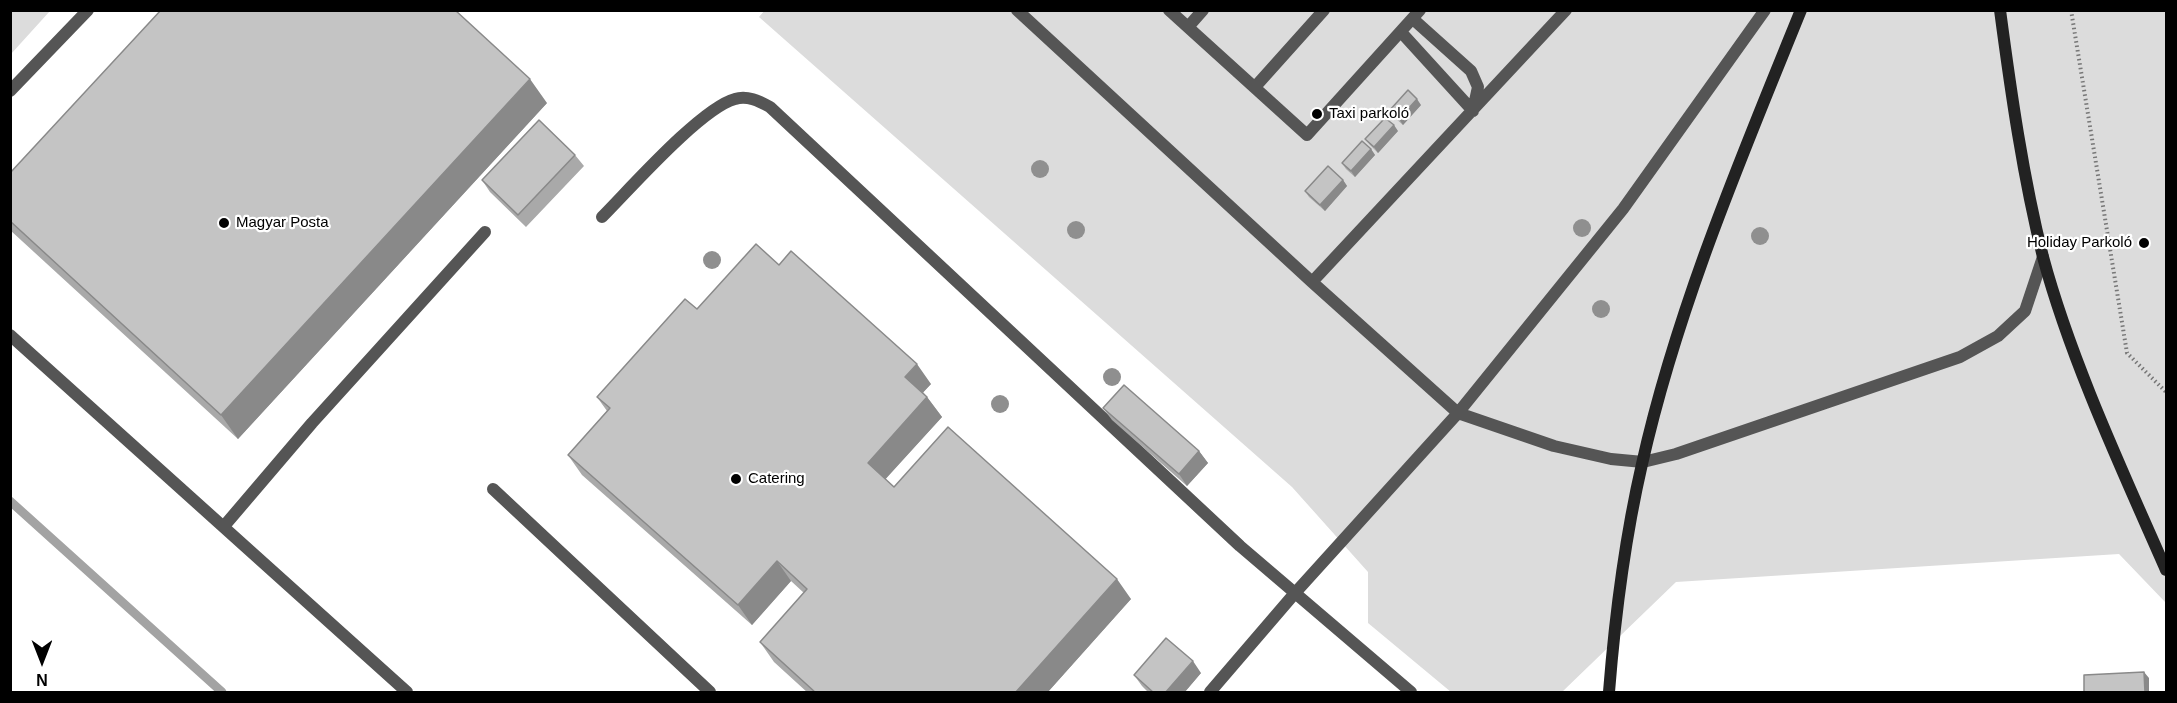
<!DOCTYPE html>
<meta charset="utf-8">
<style>
body{margin:0}
#map{position:relative;width:2177px;height:703px;overflow:hidden;background:#fff;font-family:Arial,sans-serif}
canvas{display:block}
.frame{position:absolute;inset:0;border:12px solid #000;pointer-events:none}
.north{position:absolute;left:12px;top:631px;width:60px;height:60px;-webkit-text-stroke:4px #fff;paint-order:stroke;rotate:180deg;font-size:16px;font-weight:700;line-height:24px;text-align:center;color:#000}
.north::after{content:'';display:block;margin:auto;width:21px;height:27px;background:#000;clip-path:polygon(50% 0,100% 100%,50% 72%,0 100%)}
</style>
<div id="map">
<canvas width="2177" height="703"></canvas>
<div class="frame"></div>
<div class="north">N</div>
</div>
<script>
const context = document.querySelector('canvas').getContext('2d');
context.lineJoin = 'round';
function fillPath(path, color) {
  context.fillStyle = color;
  context.fill(path, 'evenodd');
}
function stroke(path, color, width, dash) {
  context.strokeStyle = color;
  context.lineWidth = width;
  context.lineCap = dash ? 'butt' : 'round';
  context.setLineDash(dash || []);
  context.stroke(path);
}
function drawText(font, color, halo, rows, align = 'center') {
  context.font = font + ' Arial,sans-serif';
  context.lineWidth = 4.5;
  context.setLineDash([]);
  context.textBaseline = 'middle';
  context.strokeStyle = halo;
  context.fillStyle = color;
  for (const [text, x, y, turn = 0] of rows) {
    context.save();
    context.translate(x, y);
    context.rotate((+turn || 0) * Math.PI / 180);
    context.textAlign = isNaN(turn) ? turn : align;
    if (halo) context.strokeText(text, 0, 0);
    context.fillText(text, 0, 0);
    context.restore();
  }
}
fillPath(new Path2D(`
 M11 10 50 11 11 54 10 11Z
 M765 10 2166 11V603L2119 554 1676 582 1562 692H1451L1368 623V572L1292 487 759 17Z`), '#dcdcdc');
stroke(new Path2D(`
 M10 501 222 692`), '#a3a3a3', 9);
stroke(new Path2D(`
 M2071 10 2127 353 2166 392`), '#777', 4, [1.5, 3]);
stroke(new Path2D(`
 M1017 10 1312 282 1458 413 1554 446 1611 459 1643 462 1676 454 1960 357 1998 336 2025 311 2043 257
 M1169 10 1307 135 1420 10
 M1413 19 1471 71 1478 87 1473 110
 M1188 27 1203 10
 M1401 32 1473 111
 M1255 87 1324 10
 M10 91 88 10
 M602 217C629 190 701 108 735 99 747 95 759 101 770 107L1240 546 1411 692
 M1312 282 1566 10
 M10 335 407 692
 M493 489 710 692
 M225 525 312 423 485 232
 M1210 692 1295 593 1458 413 1623 209 1765 10`), '#555', 12);
stroke(new Path2D(`
 M2000 10C2011 93 2023 177 2043 257 2071 361 2123 472 2166 570
 M1609 692C1615 616 1625 538 1642 464 1677 308 1741 158 1801 10`), '#222', 12);
context.fillStyle = '#8f8f8f';
for (const [x, y] of [
 [1040,169],
 [1582,228],
 [1076,230],
 [1760,236],
 [712,260],
 [1601,309],
 [1112,377],
 [1000,404]
]) {
  context.beginPath();
  context.arc(x, y, 9, 0, 2 * Math.PI);
  context.fill();
}
fillPath(new Path2D(`
 M547 103 238 439 10 230V173Z
 M1421 105 1403 125 1394 117 1389 111Z
 M1398 131 1378 153 1370 145 1365 139Z
 M1371 149 1375 155 1355 177 1346 169 1342 163Z
 M575 155 584 166 526 227 490 192 482 180Z
 M1343 180 1347 186 1325 211 1309 197 1305 191Z
 M697 309 931 384 923 392 927 397 942 417 885 479 894 487 1131 599 1047 693H808L774 662 760 642 804 593 791 581 752 625 582 475 568 455 607 411 597 397Z
 M1103 408 1199 451 1208 463 1187 486 1112 420Z
 M1201 673 1184 693H1149L1142 686 1134 675Z`), '#a9a9a9');
fillPath(new Path2D(`
 M530 79 547 103 238 439 221 415Z
 M1417 99 1421 105 1403 125 1399 119Z
 M1394 125 1398 131 1378 153 1374 147Z
 M1371 149 1375 155 1355 177 1351 171Z
 M1343 180 1347 186 1325 211 1320 205Z
 M917 364 931 384 919 397 905 377Z
 M927 397 942 417 882 483 868 463Z
 M1199 451 1208 463 1187 486 1179 474Z
 M777 561 791 581 752 625 738 605Z
 M1117 579 1131 599 1047 693H1015Z
 M1193 661 1201 673 1184 693H1165Z
 M2144 672 2149 678V693H2145Z`), '#898989');
const building = new Path2D(`
 M161 10H455L530 79 221 415 10 221V173Z
 M1408 90 1417 99 1399 119 1389 111Z
 M1385 118 1394 125 1374 147 1365 139Z
 M539 120 575 155 518 215 482 180Z
 M1362 141 1371 149 1351 171 1342 163Z
 M1328 166 1343 180 1320 205 1305 191Z
 M756 244 779 265 791 251 917 364 905 377 927 397 868 463 894 487 948 427 1117 579 1015 693H816L760 642 807 589 777 561 738 605 568 455 610 408 597 397 685 299 697 309Z
 M1124 385 1199 451 1179 474 1103 408Z
 M1166 638 1193 661 1165 693H1154L1134 675Z
 M2144 672 2145 693H2084V675Z`);
fillPath(building, '#c4c4c4');
stroke(building, '#898989', 1.5);
for (const [x, y, r, color] of [
 [1317,114,6,"#000"],
 [224,223,6,"#000"],
 [2144,243,6,"#000"],
 [736,479,6,"#000"]
]) {
  const dot = new Path2D();
  dot.arc(x, y, r, 0, 2 * Math.PI);
  context.fillStyle = color;
  context.fill(dot);
  stroke(dot, '#fff', 2);
}
drawText('15px', '#000', '#fff', [
 ["Taxi parkoló",1329,114],
 ["Magyar Posta",236,223],
 ["Holiday Parkoló",2132,243,"right"],
 ["Catering",748,479]
], 'left');
</script>
